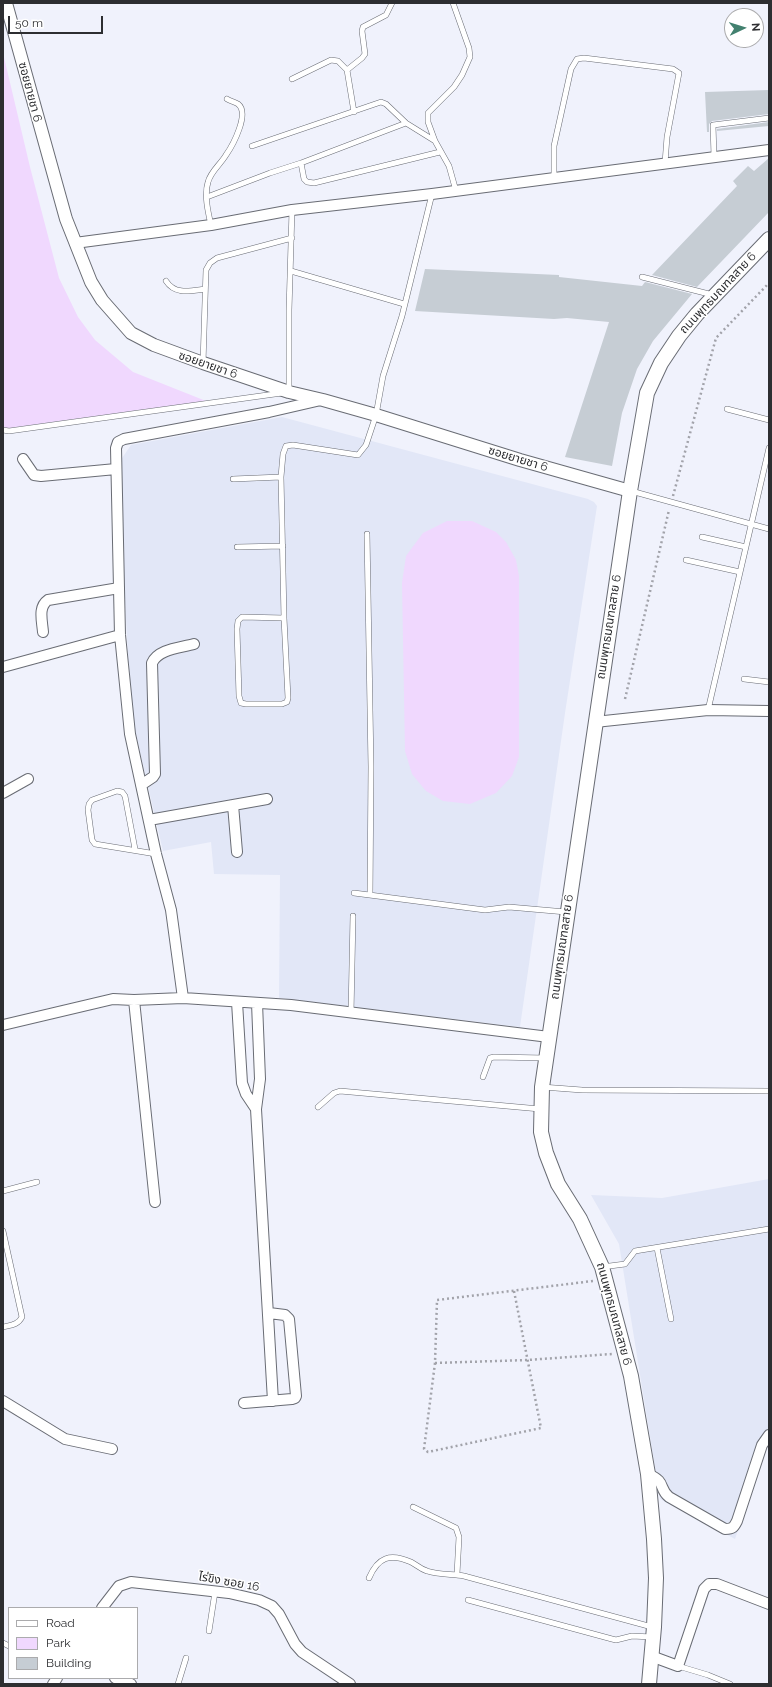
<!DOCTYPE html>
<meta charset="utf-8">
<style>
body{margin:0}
#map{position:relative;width:772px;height:1687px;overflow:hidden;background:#f0f2fc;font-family:Raleway,sans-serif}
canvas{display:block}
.frame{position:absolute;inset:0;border:4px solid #2d2e31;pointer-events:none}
.legend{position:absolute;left:8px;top:1607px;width:130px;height:72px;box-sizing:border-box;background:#fff;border:1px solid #ababad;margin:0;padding:5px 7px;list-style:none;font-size:12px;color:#2d2e31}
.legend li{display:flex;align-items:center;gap:8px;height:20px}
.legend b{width:20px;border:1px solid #ababad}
.north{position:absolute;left:724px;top:8px;width:40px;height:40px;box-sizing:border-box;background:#fff;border:1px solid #ababad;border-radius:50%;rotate:86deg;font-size:11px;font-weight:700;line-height:16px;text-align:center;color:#2d2e31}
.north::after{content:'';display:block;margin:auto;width:14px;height:18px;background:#42816f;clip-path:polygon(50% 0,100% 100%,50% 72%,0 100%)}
.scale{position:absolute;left:8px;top:16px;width:95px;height:18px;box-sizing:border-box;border:2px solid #2d2e31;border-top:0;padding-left:5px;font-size:12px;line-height:14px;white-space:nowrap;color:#2d2e31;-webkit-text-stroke:3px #fff;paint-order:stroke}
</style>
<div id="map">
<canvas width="772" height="1687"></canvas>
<div class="frame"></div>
<ul class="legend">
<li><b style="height:5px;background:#fff"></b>Road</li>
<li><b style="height:11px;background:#f0d8fe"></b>Park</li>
<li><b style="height:11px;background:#c6cdd4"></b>Building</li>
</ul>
<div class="north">N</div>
<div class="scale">50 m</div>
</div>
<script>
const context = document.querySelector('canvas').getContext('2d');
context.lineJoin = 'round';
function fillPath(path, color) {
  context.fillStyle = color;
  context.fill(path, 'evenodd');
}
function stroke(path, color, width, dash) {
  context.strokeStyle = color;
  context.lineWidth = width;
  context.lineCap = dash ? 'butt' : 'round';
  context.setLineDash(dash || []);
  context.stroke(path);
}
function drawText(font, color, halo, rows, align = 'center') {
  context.font = font + ' Raleway,"Noto Sans Thai",sans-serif';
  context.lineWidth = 3;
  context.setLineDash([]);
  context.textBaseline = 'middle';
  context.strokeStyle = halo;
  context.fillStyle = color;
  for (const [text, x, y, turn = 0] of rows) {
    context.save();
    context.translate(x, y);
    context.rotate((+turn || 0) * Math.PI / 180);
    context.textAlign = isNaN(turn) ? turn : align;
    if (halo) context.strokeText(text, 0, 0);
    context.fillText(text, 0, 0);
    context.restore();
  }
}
fillPath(new Path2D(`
 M282 417 588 499 594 502 597 506 565 713 520 1027 279 998 280 875 214 874 211 842 163 851 131 713 118 464 131 445Z
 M769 1179V1441L735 1539 660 1499 619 1244 591 1195 662 1198Z`), '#e2e7f7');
fillPath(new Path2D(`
 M3 53 30 167 59 278 78 317 95 340 133 372 206 401 3 429Z
 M447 521H472L496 532 506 542 516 560 519 576V757L512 776 496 793 470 804 443 801 426 791 412 774 405 751 402 583 406 556 423 533Z`), '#f0d8fe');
fillPath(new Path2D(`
 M769 90V114L712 121 709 124V132H707L705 92Z
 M769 122V126L717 131V129Z
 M769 158V212L697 287 652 275 737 186 733 181 748 166 754 171Z
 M425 269 559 275V277L642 286 645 282 692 294 653 341 637 369 622 413 612 466 565 457 609 322 567 318 554 319 415 311Z`), '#c6cdd4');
const service = new Path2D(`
 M347 70 362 58 365 54 362 31 363 27 386 15 392 3
 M292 79 331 60 338 61 347 70 354 112
 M435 141 428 122V113L454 87 462 75 470 57 469 48 453 3
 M252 146 381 102 386 104 406 123 435 141 449 166 456 191
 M714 156 713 125 769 118
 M301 163 406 123
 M554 177V146L571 69 577 59 584 58 673 69 679 73 667 137 665 163
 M207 197 270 173 301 163 304 179 307 182 314 183 440 152
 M211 225C208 212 204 195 208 182 211 171 220 165 226 155 233 145 250 113 238 104 235 102 230 101 227 99
 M291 271 404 304
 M642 277 713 295
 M166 281C175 295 190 291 205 289
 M203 363 206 270 210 263 217 258 292 238
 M289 391V310L292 210
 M727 409 769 420
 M3 430 9 431 282 393
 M233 479 281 477
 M631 491 769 529
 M367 534 371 767 370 895
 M702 537 746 547
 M237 547 283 546
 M686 560 740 572
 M284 618 242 617 238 621 237 629 239 696 241 703 246 704H282L287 702 288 698 284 618 281 477 283 454 286 446 293 445 358 455 366 445 376 415 383 376 402 316 432 194
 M744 679 769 682
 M708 710 769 448
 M135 849 125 796 122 792 117 791 92 800 89 804 88 810 92 840 95 844 156 854
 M354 893 485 910 509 907 566 912
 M351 1013 353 916
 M483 1077 490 1058 494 1057 545 1058
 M542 1087 582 1090 769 1091
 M318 1107 334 1093 340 1091 540 1109
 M3 1191 37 1182
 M3 1231 22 1317C18 1325 11 1325 3 1327
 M657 1248 671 1319
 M602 1267 625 1264 635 1251 769 1229
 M413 1507 456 1528 459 1537 457 1574
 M369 1578C378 1557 390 1553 411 1562 417 1565 420 1569 427 1571 439 1575 452 1574 464 1576L652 1627
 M468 1600 612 1639 616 1640 632 1636 652 1637
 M209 1631 215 1592
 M3 1643 9 1646
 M678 1666 708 1675 730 1684
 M178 1684 186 1658`);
const minor = new Path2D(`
 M75 243 211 225 292 210 432 194 769 150
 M23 459 34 475 41 476 116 469
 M43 632C42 620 38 607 48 600L119 588
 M3 667 120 635
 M595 722 708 710 769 711
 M141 785 153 777 155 774 152 663C158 649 180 648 194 644
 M3 793 28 779
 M233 805 237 852
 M149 820 267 799
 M183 998 171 910 156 854 130 734 120 635 116 448 118 442 124 439 269 412 321 400
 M134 1000 155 1202
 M237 1002 242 1083 246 1094 256 1109
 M257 1003 260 1079 256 1109 273 1401
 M3 1025 113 999 134 1000 183 998 291 1005 549 1037
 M3 1401 65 1439 112 1449
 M244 1403 292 1399 295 1398 296 1396 289 1319 285 1315 269 1313
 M648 1474C667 1482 658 1488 669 1497L725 1529C733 1529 734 1527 737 1521L762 1445 769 1435
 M102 1608 119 1586 131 1582 229 1593 259 1600 272 1606 279 1614 295 1644 302 1652 350 1684
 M651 1656 678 1666 704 1589 709 1584H717L769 1604
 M115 1678 131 1684
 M53 1684 57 1678`);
const tertiary = new Path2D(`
 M6 3 66 219 91 282 102 300 131 333 154 345 203 363 289 392 323 400 376 415 520 460 630 491`);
const secondary = new Path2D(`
 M649 1684 654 1627 656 1578 654 1539 648 1474 631 1376 602 1267 580 1219 558 1184 546 1153 541 1132 542 1087 630 491 647 393 661 363 679 336 697 314 769 239`);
stroke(service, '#696c74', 6);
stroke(minor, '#696c74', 12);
stroke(tertiary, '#696c74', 14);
stroke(secondary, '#696c74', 16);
stroke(new Path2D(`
 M673 496 716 338 769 283
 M625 699 669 510
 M514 1291 541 1428 428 1452 424 1449 435 1363 437 1300 593 1281
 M435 1363 527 1360 612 1354`), '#a2a3aa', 2.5, [2, 3]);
stroke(service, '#fff', 5);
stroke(minor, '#fff', 10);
stroke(tertiary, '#fff', 12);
stroke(secondary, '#fff', 14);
drawText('12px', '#2d2e31', '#fff', [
 ["ซอยยายชา 6",30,92,75],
 ["ถนนพุทธมณฑลสาย 6",718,293,-47],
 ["ซอยยายชา 6",208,365,19],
 ["ซอยยายชา 6",518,459,17],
 ["ถนนพุทธมณฑลสาย 6",609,627,-81],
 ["ถนนพุทธมณฑลสาย 6",562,947,-82],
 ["ถนนพุทธมณฑลสาย 6",614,1314,75],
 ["ไร่ขิง ซอย 16",229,1582,10]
]);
</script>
